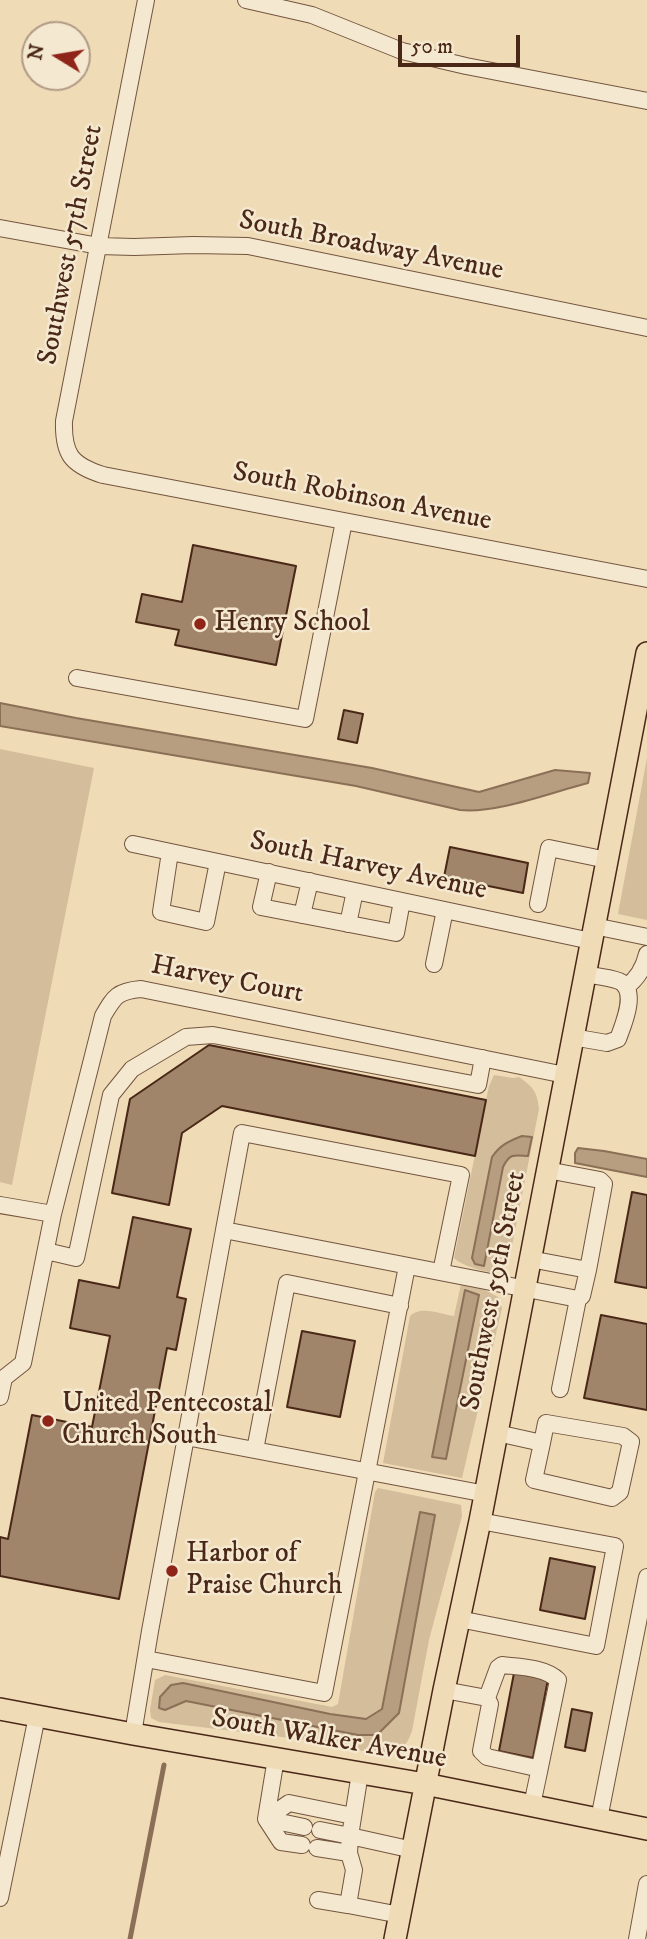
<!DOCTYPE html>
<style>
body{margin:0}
#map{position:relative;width:647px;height:1939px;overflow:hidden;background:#efdbb6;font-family:"IM FELL DW Pica",serif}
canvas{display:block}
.north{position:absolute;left:21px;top:21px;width:70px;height:70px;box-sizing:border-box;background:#f5e8d0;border:2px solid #b19b86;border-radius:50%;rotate:281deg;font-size:19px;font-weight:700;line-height:28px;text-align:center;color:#4a2817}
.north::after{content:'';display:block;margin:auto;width:24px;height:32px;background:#8f2418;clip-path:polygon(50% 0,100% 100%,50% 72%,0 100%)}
.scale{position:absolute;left:398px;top:35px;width:122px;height:32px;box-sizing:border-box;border:4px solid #4a2817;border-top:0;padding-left:9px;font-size:21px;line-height:24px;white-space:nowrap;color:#4a2817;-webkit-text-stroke:5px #f5e8d0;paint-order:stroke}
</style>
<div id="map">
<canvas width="647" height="1939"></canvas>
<div class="north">N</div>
<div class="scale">50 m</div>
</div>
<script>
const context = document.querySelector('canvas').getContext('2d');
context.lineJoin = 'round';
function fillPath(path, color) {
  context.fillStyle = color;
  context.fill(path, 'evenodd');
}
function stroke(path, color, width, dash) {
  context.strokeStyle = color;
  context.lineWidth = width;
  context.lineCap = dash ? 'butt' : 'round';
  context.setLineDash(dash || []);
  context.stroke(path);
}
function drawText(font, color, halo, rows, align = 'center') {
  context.font = font + ' "IM FELL DW Pica",serif';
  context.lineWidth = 5;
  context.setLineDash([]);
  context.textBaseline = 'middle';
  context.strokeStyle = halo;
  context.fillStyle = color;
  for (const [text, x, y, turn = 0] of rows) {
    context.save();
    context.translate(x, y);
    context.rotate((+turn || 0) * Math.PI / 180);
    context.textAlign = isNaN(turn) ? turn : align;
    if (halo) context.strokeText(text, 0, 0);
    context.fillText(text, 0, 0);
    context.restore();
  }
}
fillPath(new Path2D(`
 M0 749 94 768 12 1185 0 1182Z
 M647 758V920L618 914Z
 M494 1075 513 1078 519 1077C533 1087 537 1091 539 1109L511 1251C509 1257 507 1267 501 1271 492 1276 460 1265 454 1258L489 1086Z
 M461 1284 481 1288 498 1297 502 1308 462 1478 383 1463 410 1316C421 1305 440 1314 454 1316Z
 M378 1488 461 1505 462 1516 429 1640 412 1731C406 1747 402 1751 384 1755L299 1739 159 1722 151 1718 150 1710 155 1680 165 1675 332 1707 338 1704 375 1492Z`), '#d3bd9b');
const water = new Path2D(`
 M0 703 76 718 372 768 479 792 555 770 590 773 588 783C552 792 496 814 460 810L356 786 0 726Z
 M522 1136 532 1137 528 1156C514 1155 510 1153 503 1167L484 1266 475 1264 472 1258 492 1157C500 1145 509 1141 522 1136Z
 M578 1148 604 1151 647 1159V1177L575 1163V1153Z
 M465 1290 479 1295 446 1459 432 1457Z
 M420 1512 435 1515 399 1713 377 1735H358L186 1701 165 1710 159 1708 160 1697 171 1685 183 1683 330 1714 366 1719 382 1709Z`);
fillPath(water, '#b79e80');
stroke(water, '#8b6f56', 2);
stroke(new Path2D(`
 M130 1939 164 1765`), '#8b6f56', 5);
const building = new Path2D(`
 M193 545 296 566 276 665 175 645 179 630 136 622 142 594 182 602Z
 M344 710 363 714 357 743 338 739Z
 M450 847 528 863 523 893 444 877Z
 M209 1045 486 1100 475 1156 222 1106 182 1133 169 1205 112 1193 130 1099Z
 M632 1192 647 1195V1288L615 1282Z
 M133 1217 191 1229 177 1297 186 1299 176 1350 167 1348 119 1599 0 1576V1537L8 1539 32 1415 92 1427 110 1336 70 1328 79 1280 119 1288Z
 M601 1315 647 1324V1410L584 1398Z
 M302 1331 355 1341 340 1417 287 1407Z
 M550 1558 595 1567 585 1619 540 1610Z
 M514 1673 548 1679 533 1758 499 1751Z
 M572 1709 592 1713 585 1751 565 1747Z`);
fillPath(building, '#a0856a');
stroke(building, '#4a2817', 2);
const minor = new Path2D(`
 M146 0 64 421C63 454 71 465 103 475L647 579
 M246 0 312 15 402 51 466 66 647 101
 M0 228 99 246 134 247 193 245 248 246 647 328
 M77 678 305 719 344 521
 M133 844 591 941
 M170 852 161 912 206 922 218 862
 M269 872 261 907 396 933 402 901
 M538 904 549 848 607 860
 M302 915 310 881
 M348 924 355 891
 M594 926 647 937
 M434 964 445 910
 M626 987C637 979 644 967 647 954
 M572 1037 607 1043 618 1039C623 1025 639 990 619 981 609 977 595 976 584 974
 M0 1205 53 1214 103 1016C114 997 117 991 141 989L565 1075
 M224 1230 242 1133 461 1175 441 1272
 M46 1251 76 1258 111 1095 132 1069 186 1037 213 1035 478 1085 483 1058
 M530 1259 588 1270 604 1184 600 1180 547 1170
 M560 1389 578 1299
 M0 1397 4 1378 23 1363 53 1214
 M497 1433 542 1443 534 1480 612 1498 620 1492 631 1442 623 1436 546 1423 542 1443
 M186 1437 224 1230 578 1299 582 1296 588 1270
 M255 1450 287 1283 400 1306
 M459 1619 596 1646 615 1546 480 1521
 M146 1659 324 1693 407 1266
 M444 1690 487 1698 490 1704 481 1751 487 1757 536 1768 539 1772 532 1805
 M487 1698 498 1668 502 1665C519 1667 545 1667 558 1680L539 1772
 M133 1734 150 1631 186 1437 486 1494
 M276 1758 266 1819 304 1827
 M599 1819 647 1577
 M320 1830 350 1836 360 1773
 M302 1845 281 1842 266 1819 289 1803 353 1816
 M317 1848 349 1853
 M0 1898 37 1716
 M318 1900 348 1905
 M400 1915 348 1905 354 1870 349 1853 350 1836 413 1850
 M637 1939 647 1884`);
const major = new Path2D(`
 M0 1709 133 1734 425 1784 647 1829
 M395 1939 444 1690 480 1521 647 653`);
stroke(minor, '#73553f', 18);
stroke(major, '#4a2817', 24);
stroke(minor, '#f5e8d0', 16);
stroke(major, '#efdbb6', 21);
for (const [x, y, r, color] of [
 [200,624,7,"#8f2418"],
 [48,1421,7,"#8f2418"],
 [172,1571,7,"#8f2418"]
]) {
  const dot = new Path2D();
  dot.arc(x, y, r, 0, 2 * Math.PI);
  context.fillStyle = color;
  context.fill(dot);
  stroke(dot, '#f5e8d0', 2.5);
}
drawText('28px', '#4a2817', '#f5e8d0', [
 ["Southwest 57th Street",72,245,-79],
 ["South Broadway Avenue",371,247,11],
 ["South Robinson Avenue",362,498,11],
 ["South Harvey Avenue",368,867,12],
 ["Harvey Court",227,981,11],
 ["Southwest 59th Street",495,1291,-79],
 ["South Walker Avenue",329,1740,10]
]);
drawText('28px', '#4a2817', '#f5e8d0', [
 ["Henry School",214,624],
 ["United Pentecostal",62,1405],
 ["Church South",62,1437],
 ["Harbor of",186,1555],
 ["Praise Church",186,1587]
], 'left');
</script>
